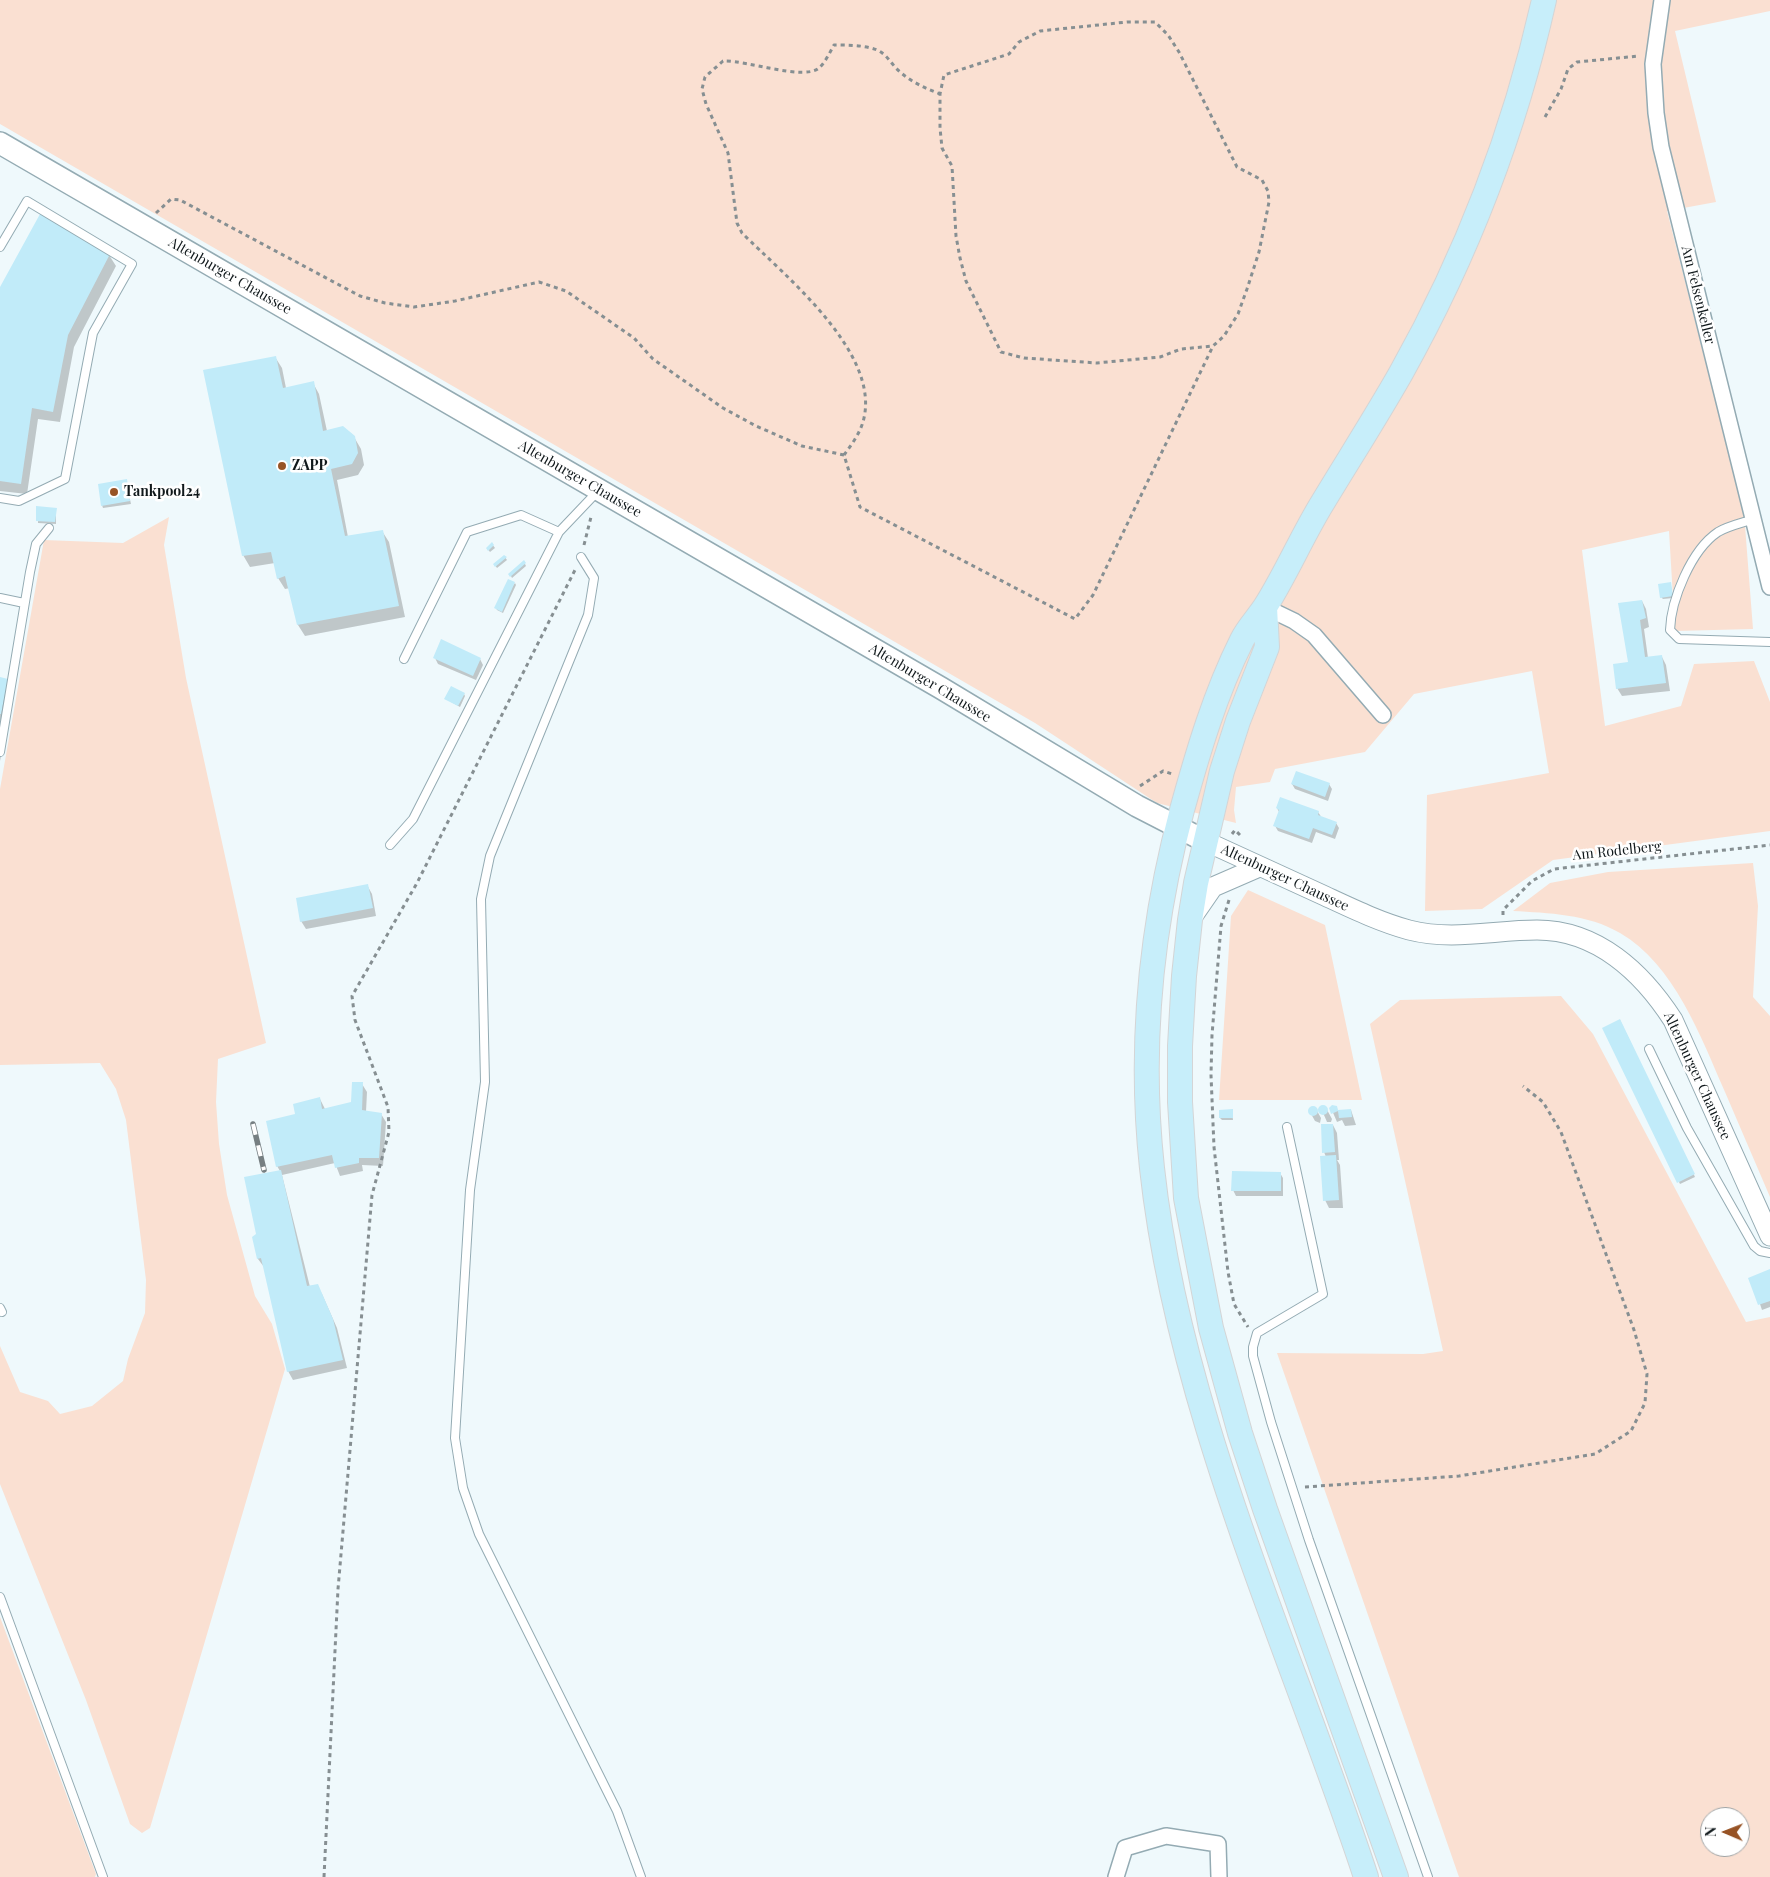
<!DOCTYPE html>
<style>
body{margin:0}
#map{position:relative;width:1770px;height:1877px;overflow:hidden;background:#eff9fc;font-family:"Playfair Display",serif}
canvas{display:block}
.north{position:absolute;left:1700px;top:1807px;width:50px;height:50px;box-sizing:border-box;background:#fff;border:1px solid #9fa3a4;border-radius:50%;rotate:271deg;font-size:14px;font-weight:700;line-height:20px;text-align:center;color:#10181b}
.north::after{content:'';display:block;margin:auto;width:18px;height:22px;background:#975325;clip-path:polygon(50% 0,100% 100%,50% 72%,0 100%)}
</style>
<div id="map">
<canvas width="1770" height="1877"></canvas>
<div class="north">N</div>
</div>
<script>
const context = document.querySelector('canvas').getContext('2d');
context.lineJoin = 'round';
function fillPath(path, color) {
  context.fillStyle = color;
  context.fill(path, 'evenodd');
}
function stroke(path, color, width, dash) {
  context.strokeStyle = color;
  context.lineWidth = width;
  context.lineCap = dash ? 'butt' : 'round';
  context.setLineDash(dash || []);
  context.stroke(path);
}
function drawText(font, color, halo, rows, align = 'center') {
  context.font = font + ' "Playfair Display",serif';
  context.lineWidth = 5;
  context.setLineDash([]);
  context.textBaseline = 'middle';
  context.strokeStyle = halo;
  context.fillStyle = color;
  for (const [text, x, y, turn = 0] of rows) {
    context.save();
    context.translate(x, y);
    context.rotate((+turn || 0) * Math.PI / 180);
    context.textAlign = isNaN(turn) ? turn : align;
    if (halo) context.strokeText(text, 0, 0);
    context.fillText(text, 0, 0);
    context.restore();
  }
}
fillPath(new Path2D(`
 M0 0H1770V11L1675 31 1716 202 1667 211 1744 513 1753 629 1675 631 1669 531 1582 550 1605 726 1681 706 1694 664 1754 661 1770 702V831L1553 860 1482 909 1425 911 1427 795 1549 773 1532 671 1414 694 1365 752 1275 769 1270 782 1236 787 1234 810 1236 823 1157 803 1035 723 0 124Z
 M169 517 164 545 186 678 266 1043 218 1059 216 1102 219 1144 227 1195 255 1296 272 1324 285 1369 150 1828 142 1833 130 1824 86 1700 0 1484V1346L20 1392 48 1401 60 1414 92 1406 123 1381 128 1359 145 1313 146 1280 126 1120 116 1089 100 1063 0 1065V789L44 540 123 543Z
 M1753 863 1758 906 1753 997 1770 1016V1197C1755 1162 1740 1127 1725 1092 1701 1037 1674 964 1620 933 1588 914 1548 913 1513 911L1550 883 1608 872Z
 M1248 890 1325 925 1362 1100H1219L1231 916Z
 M1561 996 1593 1034 1746 1322 1770 1317V1877H1459L1277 1353 1423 1354 1443 1351 1370 1024 1400 1000ZM1710 1817H1740V1847H1710Z
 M0 1617 96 1874 95 1877H0Z`), '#fae0d2');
fillPath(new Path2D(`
 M109 255 116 266 74 347 60 422 38 419 27 494 0 491V289Z
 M275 357 282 368 286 388 313 383 319 394 327 431 354 437 361 449 364 465 358 475 337 480 348 537 382 531 389 542 405 617 305 636 298 625 290 588 285 589 278 578 275 563 250 567 243 555Z
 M126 481 131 504 103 508 102 505Z
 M38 508 56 509V524L38 523Z
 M492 544 495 548 490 552 487 548Z
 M504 556 507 560 497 568 495 565Z
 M524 562 526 566 512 578 510 574Z
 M515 583 516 585 503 613 497 610 496 608Z
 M1671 586 1673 598 1663 599 1661 597Z
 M1642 601 1646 609 1649 627 1644 629 1648 658 1662 657 1666 665 1670 691 1622 696 1617 688 1629 663Z
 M435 658 480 659 483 665 476 680 438 664Z
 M0 679 7 680 14 691 0 761Z
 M464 694 465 696 460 707 446 699Z
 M1292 784H1329L1332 789 1328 801 1295 789Z
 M1277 808 1318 812 1322 818 1336 823 1339 828 1335 839 1316 832 1312 843 1278 831 1275 826 1279 812Z
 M367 885 372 894 376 916 306 929 301 921Z
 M1620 1020 1695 1177 1680 1184 1604 1028Z
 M362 1084 367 1092 366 1112 381 1114 386 1122 383 1166 362 1165 363 1171 340 1176 335 1163 282 1175 310 1287 317 1285 322 1294 337 1328 347 1368 293 1380 288 1371 264 1267 258 1259 253 1237 258 1234 280 1171 277 1166 297 1115 320 1099 325 1109 352 1103Z
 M1312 1107 1316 1109 1321 1118 1320 1123 1315 1121 1310 1112Z
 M1321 1108H1326L1332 1119 1331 1122H1327Z
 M1331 1108 1338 1111 1351 1110 1356 1125 1345 1126 1342 1120 1337 1122Z
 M1232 1111 1233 1120H1222L1220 1118Z
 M1333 1125 1337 1133 1339 1160H1337L1340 1165 1343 1208H1329L1325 1200 1326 1157 1324 1152Z
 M1280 1173 1283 1178V1196H1236L1233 1190Z
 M1770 1270V1307L1762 1310 1760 1304Z`), '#0003');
fillPath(new Path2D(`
 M40 214 110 254 68 335 53 412 32 408 21 484 0 481V287Z
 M276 356 283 388 314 381 323 431 343 426 355 436 358 453 352 464 331 469 345 536 383 530 399 606 297 625 285 576 277 579 271 552 242 556 203 370Z
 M127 479 130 501 101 506 98 484Z
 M36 506 57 508 55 522 36 521Z
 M492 542 494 545 488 551 486 548Z
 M504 555 507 557 495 567 493 564Z
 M524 560 526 563 510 577 508 574Z
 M508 579 515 582 502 612 494 608Z
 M1671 582 1673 596 1660 598 1658 584Z
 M1642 600 1646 618 1640 620 1645 657 1662 655 1666 683 1616 689 1613 664 1628 662 1618 603Z
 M441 639 481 658 473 676 433 658Z
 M0 677 8 679 1 714H0Z
 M451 686 465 693 458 706 444 699Z
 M1296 771 1330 783 1325 797 1291 784Z
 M1280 797 1319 811 1318 815 1337 822 1332 835 1313 828 1309 839 1273 826 1279 810 1276 808Z
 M368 884 373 908 300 922 296 898Z
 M1620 1019 1695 1174 1677 1183 1602 1028Z
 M352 1082H363L362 1110 382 1113 379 1158H359V1163L335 1168 332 1155 276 1167 266 1121 295 1114 293 1104 320 1097 322 1109 351 1102Z
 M1332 1105 1337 1106 1338 1110 1351 1109 1352 1117 1339 1118 1338 1111 1331 1114 1329 1108Z
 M1318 1110a5 5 0 1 1 10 0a5 5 0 1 1-10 0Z
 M1308 1111a5 5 0 1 1 10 0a5 5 0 1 1-10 0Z
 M1233 1109V1118H1219V1110Z
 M1321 1124H1333L1335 1152 1322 1153Z
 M1336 1155 1339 1200 1323 1201 1320 1156Z
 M281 1170 307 1286 318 1284 333 1319 343 1360 287 1372 261 1258 257 1259 252 1237 256 1234 244 1177Z
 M1232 1171 1281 1172V1191H1231Z
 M1770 1269V1301L1758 1305 1748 1278Z`), '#c1ebf9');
const service = new Path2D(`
 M0 247 27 201 132 264 93 333 65 479 19 501 0 498
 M1754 519C1742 523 1728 526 1718 532 1691 550 1671 600 1670 630L1679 639 1770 642
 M581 557 594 578 588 615 490 856 481 899 485 1082 470 1190 455 1438 463 1488 479 1534 617 1811 641 1877
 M0 598 24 603
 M404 659 467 532 521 515 559 532 597 492
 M0 752 30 572 36 544 49 528
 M390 845 413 819 559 532
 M1649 1049 1687 1128 1754 1246 1760 1251 1770 1253
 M1287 1127 1323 1294 1257 1333 1253 1347V1356L1271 1422 1309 1540 1428 1877
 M0 1308 2 1312
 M0 1597 103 1877`);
const minor = new Path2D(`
 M1662 0 1653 64 1656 113 1661 147 1770 587
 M1265 607 1294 621 1314 635 1383 715
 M1116 1877 1125 1848 1166 1836 1218 1844 1219 1877`);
const tertiary = new Path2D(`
 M1205 841C1245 859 1285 878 1325 896 1353 909 1380 922 1409 930 1452 941 1494 930 1537 930 1597 930 1642 972 1673 1020L1770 1236
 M1193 916 1213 887 1259 867`);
const secondary = new Path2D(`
 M0 143 941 688 1137 806 1205 841`);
const primary = new Path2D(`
 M1265 607 1267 647 1238 721 1222 771 1196 883 1190 920 1184 976 1180 1046V1102L1186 1198 1211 1328 1240 1433 1265 1509 1396 1877
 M1366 1877C1290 1647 1178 1410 1152 1168 1139 1048 1151 926 1182 810 1198 752 1215 694 1242 640 1248 628 1257 619 1265 607 1286 574 1302 536 1323 502 1349 459 1376 417 1401 373 1466 257 1515 130 1544 0`);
stroke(service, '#94abb3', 10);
stroke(minor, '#94abb3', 18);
stroke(tertiary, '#94abb3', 21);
stroke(secondary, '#94abb3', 24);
stroke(primary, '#d4d5d6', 26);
stroke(new Path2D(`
 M1545 117 1561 89 1568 69 1577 62 1639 56
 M156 213 171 199 180 200 360 296 385 303 414 307 455 301 539 282 566 291 634 338 653 359 723 408 756 426 802 446 844 455 860 507 1075 619 1093 595 1213 346 1224 336 1238 314 1247 289 1259 252 1269 202 1268 191 1262 180 1237 167 1179 52 1168 35 1155 22H1127L1040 31 1019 42 1009 54 944 75 940 94V128L942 148 952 166 956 236 960 258 966 281 1001 352 1024 358 1097 363 1160 357 1181 349 1213 346
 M844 455C852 444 861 432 864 418 879 351 784 275 742 233L737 223 728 153 706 104 702 89 705 77 723 61C746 60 804 81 819 68 825 63 830 52 834 45 847 45 865 45 877 50 887 54 891 64 899 71 911 82 925 88 940 94
 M584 545 591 517
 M1140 786 1163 771 1172 774
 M1232 834 1235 830 1242 837
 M1229 900 1221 926 1212 1035 1211 1075 1214 1147 1228 1272 1234 1304 1248 1327
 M1503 915V910L1532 881 1554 869 1770 845
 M1305 1487 1459 1476 1595 1454 1631 1431 1645 1403 1647 1374 1634 1330 1561 1132 1543 1102 1523 1086
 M324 1877 338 1589 372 1195 389 1132 388 1107 355 1020 352 996 417 883 575 570`), '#868f92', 3, [4, 4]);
stroke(service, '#fff', 8);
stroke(minor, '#fff', 15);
stroke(tertiary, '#fff', 19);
stroke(secondary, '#fff', 21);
stroke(primary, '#c7eefa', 24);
const rail = new Path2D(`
 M253 1124 264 1170`);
stroke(rail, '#767f82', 5.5);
stroke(rail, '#fff', 4, [11]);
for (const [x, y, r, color] of [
 [282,466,5,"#975325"],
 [114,492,5,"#975325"]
]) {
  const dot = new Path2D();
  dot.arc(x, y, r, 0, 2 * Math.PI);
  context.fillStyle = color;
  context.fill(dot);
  stroke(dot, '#fff', 2);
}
drawText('14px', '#10181b', '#fff', [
 ["Altenburger Chaussee",230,276,30],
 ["Am Felsenkeller",1698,295,76],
 ["Altenburger Chaussee",580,479,30],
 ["Altenburger Chaussee",930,683,31],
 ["Am Rodelberg",1617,851,-6],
 ["Altenburger Chaussee",1285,878,25],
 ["Altenburger Chaussee",1697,1076,65]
]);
drawText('bold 14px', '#10181b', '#fff', [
 ["ZAPP",292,466],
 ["Tankpool24",124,492]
], 'left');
</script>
